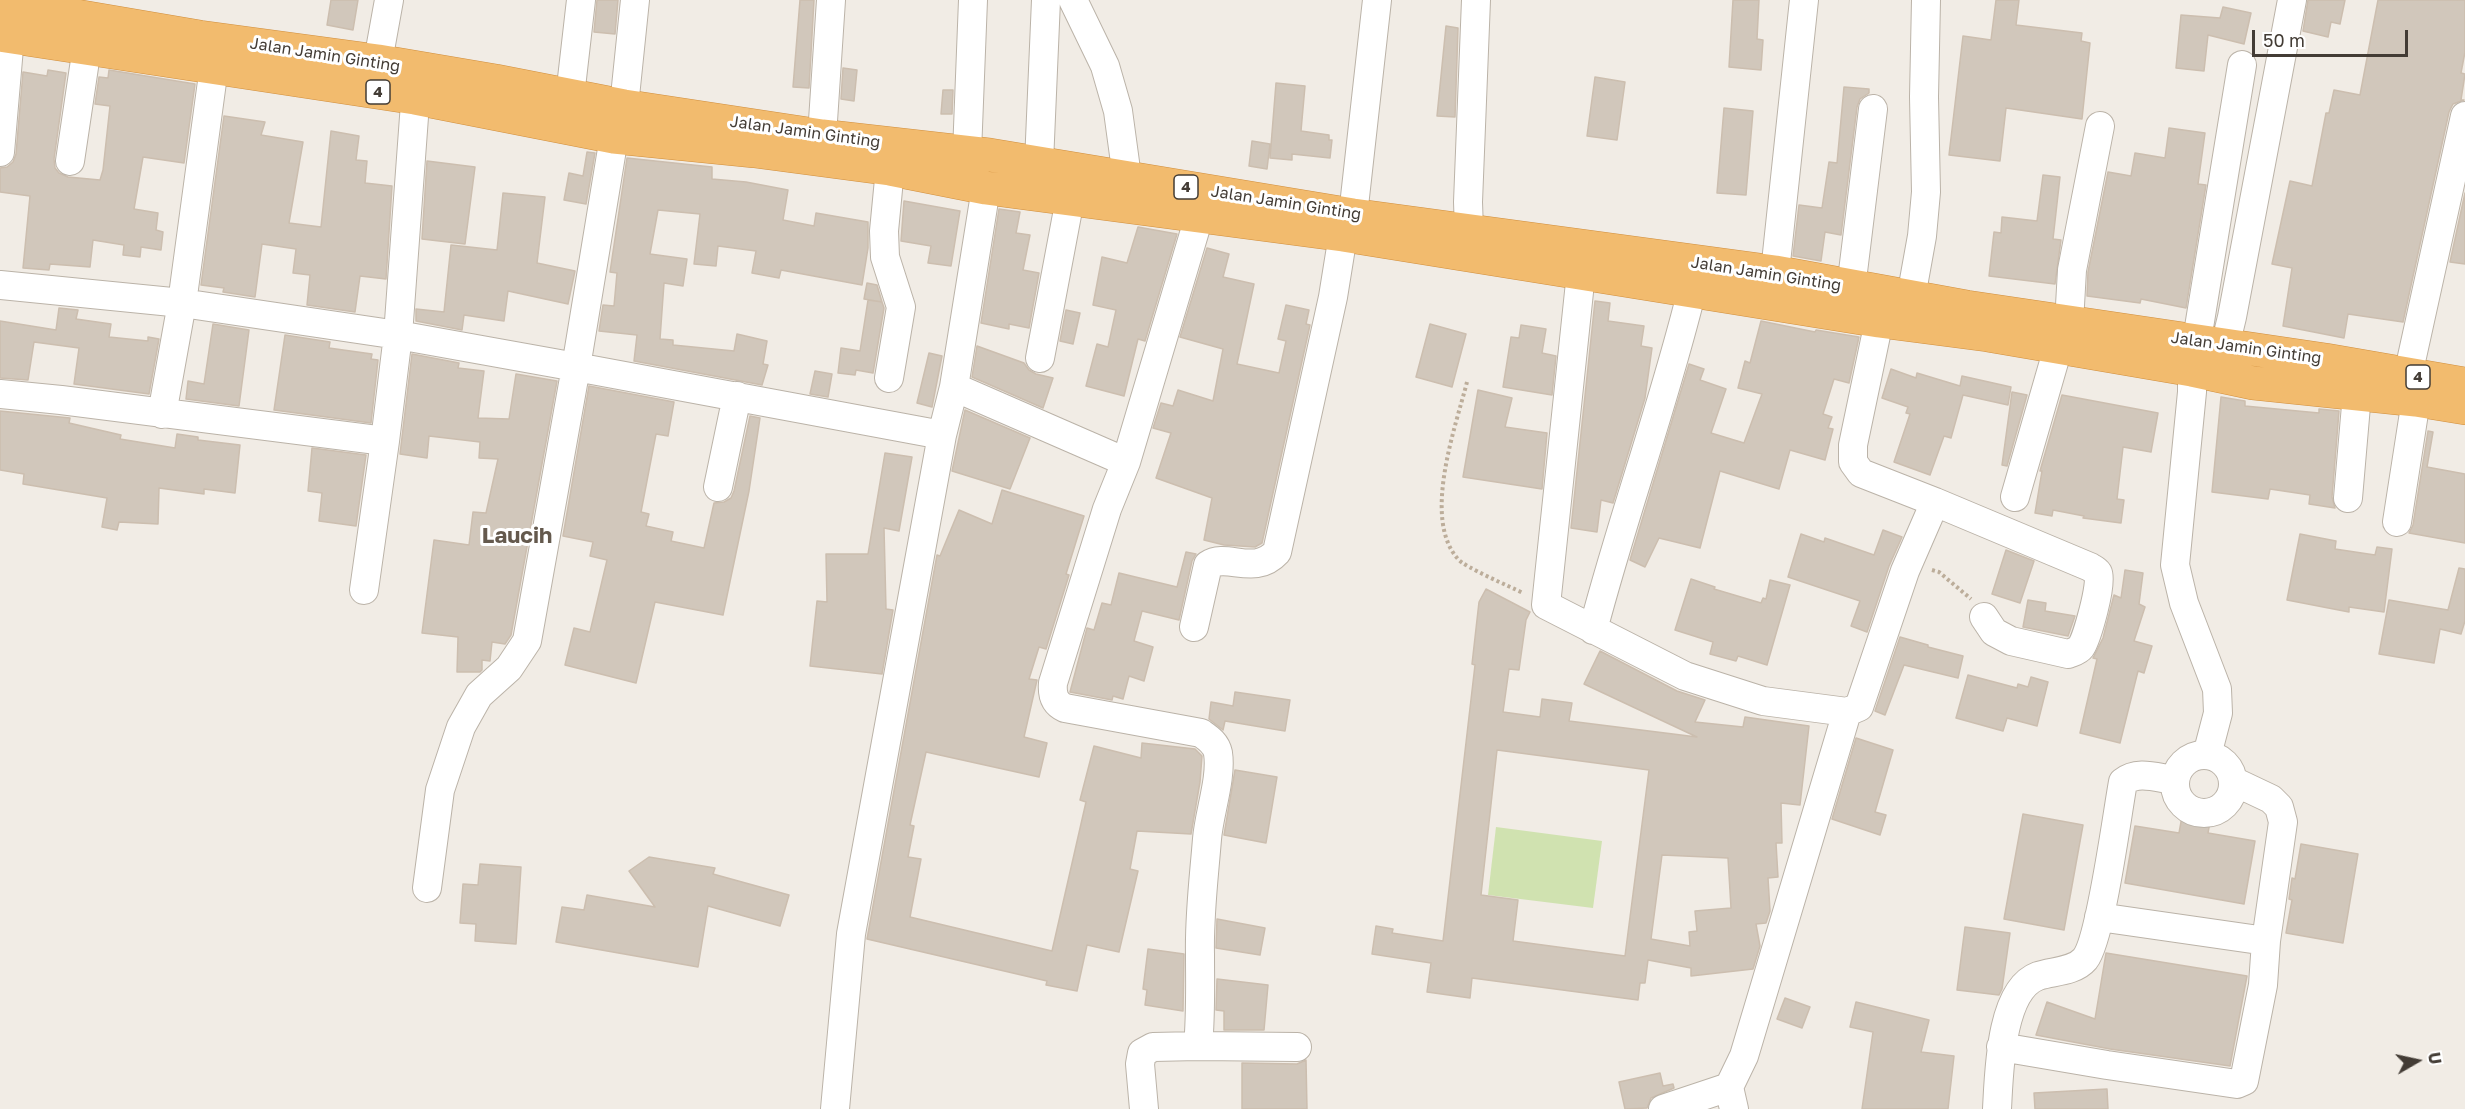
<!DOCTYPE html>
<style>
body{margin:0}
#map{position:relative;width:2465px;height:1109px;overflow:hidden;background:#f1ece5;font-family:"Golos Text",sans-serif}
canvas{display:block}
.north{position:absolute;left:2387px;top:1031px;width:60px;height:60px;-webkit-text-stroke:4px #fff;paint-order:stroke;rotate:81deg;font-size:16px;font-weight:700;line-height:24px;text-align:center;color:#433c35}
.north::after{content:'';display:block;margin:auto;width:21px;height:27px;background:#433c35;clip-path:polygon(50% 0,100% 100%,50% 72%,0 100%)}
.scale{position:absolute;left:2252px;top:30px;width:156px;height:27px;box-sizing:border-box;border:3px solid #433c35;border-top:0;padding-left:8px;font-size:18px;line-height:21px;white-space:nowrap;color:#433c35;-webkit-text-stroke:4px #fff;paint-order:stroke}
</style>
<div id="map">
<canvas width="2465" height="1109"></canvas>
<div class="north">U</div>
<div class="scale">50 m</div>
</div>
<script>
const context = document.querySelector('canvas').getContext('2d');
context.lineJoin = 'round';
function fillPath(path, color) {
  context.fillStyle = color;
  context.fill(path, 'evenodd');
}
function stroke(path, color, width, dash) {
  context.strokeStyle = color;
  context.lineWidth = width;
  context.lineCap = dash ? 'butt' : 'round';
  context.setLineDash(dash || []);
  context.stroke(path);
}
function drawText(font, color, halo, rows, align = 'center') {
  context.font = font + ' "Golos Text",sans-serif';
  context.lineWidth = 6;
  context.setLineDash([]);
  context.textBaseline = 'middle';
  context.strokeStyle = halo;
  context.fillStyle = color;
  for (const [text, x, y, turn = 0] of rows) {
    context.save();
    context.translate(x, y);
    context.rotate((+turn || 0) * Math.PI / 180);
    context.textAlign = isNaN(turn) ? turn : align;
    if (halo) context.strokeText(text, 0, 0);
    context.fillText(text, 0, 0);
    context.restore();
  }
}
fillPath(new Path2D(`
 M1496 827 1602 841 1593 908 1488 895Z`), '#d0e2b0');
const building = new Path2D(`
 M331 0H358L353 30 327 25Z
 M597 0H618L615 34 594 32Z
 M800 0H814L809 88 793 87Z
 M1733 0H1759L1757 39 1763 40 1761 70 1729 67Z
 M1996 0H2019L2016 25 2082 33 2081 41 2090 43 2082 119 2006 108 2000 161 1949 155 1963 36 1991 40Z
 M2308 0H2345L2340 24 2331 22 2328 37 2303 31Z
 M2378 0H2465V52L2461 73 2465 74 2461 100H2464L2453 104 2449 112 2403 322 2348 314 2344 338 2283 326 2292 268 2272 264 2290 181 2312 186 2326 113H2329L2334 90 2360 95Z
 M2223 7 2251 13 2244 44 2208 35 2204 71 2176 68 2181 15 2220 18Z
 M1446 26 1458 28 1455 117 1437 116Z
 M843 68 857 70 854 101 841 99Z
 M48 70 66 73 54 159 55 168 59 173 68 177 100 180 103 170 110 106 95 104 99 77 108 78 109 70 195 84 184 163 143 157 134 209 158 213 156 230 163 232 161 250 141 247 140 257 123 255 124 245 93 240 90 267 50 264 49 270 23 268 30 196 0 192V168L7 167 13 162 16 154 23 72 47 76Z
 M1595 77 1625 82 1617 140 1587 136Z
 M1276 83 1305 86 1301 131 1329 135V140H1332L1330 158 1292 154V160L1270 158Z
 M1844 87 1869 89V93L1860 99 1857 107 1841 235 1825 232 1821 261 1793 256 1799 205 1822 208 1829 162 1837 163Z
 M943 90H953L952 114H941Z
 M1724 108 1753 111 1746 195 1717 193Z
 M224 116 265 122 261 135 303 142 289 223 321 227 331 131 359 136 356 160 367 161 365 183 392 186 386 279 360 276 355 312 307 305 310 275 293 273 296 249 262 244 255 297 223 292 224 288 201 285Z
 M2169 128 2205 133 2198 184 2206 185 2186 308 2141 299 2140 303 2087 296 2088 272 2108 172 2131 176 2135 153 2165 158Z
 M1252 141 1270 144 1267 169 1249 166Z
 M587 152 595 153 586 204 564 200 569 173 583 176Z
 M627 158 712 167V179L746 182 788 190 783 220 814 226 816 213 868 222V248L862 285 781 270 779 278 752 273 756 251 718 246 716 266 694 264 700 214 658 210 650 254 687 259 683 286 664 283 660 339 673 340V345L734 351 737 334 767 341 763 364 768 365 762 385 634 361 637 335 599 331 603 305 614 306 617 273 610 272Z
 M427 161 475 167 465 244 422 239Z
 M2043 175 2060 177 2053 239 2061 240 2055 284 1989 276 1994 232 2001 233 2002 217 2037 221Z
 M503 193 545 197 537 263 575 271 568 304 508 291 504 321 464 315 462 330 416 321V309L444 312 451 245 497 250Z
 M2465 193V264L2450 262Z
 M904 201 960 211 951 266 928 263 931 246 901 241Z
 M999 209 1020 212 1016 233 1030 235 1023 270 1039 273 1029 328 1009 324V329L981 323Z
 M1138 227 1177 234 1145 341 1138 339 1124 396 1086 386 1097 344 1108 347 1116 310 1093 305 1102 257 1127 263Z
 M1207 248 1229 254 1223 277 1254 284 1237 364 1279 373 1286 341 1278 339 1286 305 1309 310 1306 324 1310 325 1262 543 1255 547 1224 545 1204 540 1212 498 1156 478 1171 433 1153 428 1161 403 1173 406 1178 390 1213 401 1223 349 1180 337Z
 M867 283 877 285 882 302 864 299Z
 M868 300 882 302 884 308 873 373 856 370 855 375 838 373 841 348 860 351Z
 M1595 301 1610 303 1608 321 1644 326 1641 346 1652 348 1645 398 1613 503 1601 500 1597 532 1571 528Z
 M59 308 78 310 76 319 111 324 109 337 148 341V337L159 339 149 394 74 384 79 348 34 342 28 380 0 378V321L56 330Z
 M1066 310 1080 313 1073 344 1060 341Z
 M1761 321 1815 332 1816 330 1859 337 1849 383 1834 379 1823 414 1832 417 1828 428 1833 429 1825 460 1790 450 1779 489 1720 471 1700 548 1659 538 1645 567 1630 560 1689 364 1704 369 1700 380 1726 389 1711 433 1744 443 1762 394 1738 388 1745 361 1750 363Z
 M213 324 249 330 239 406 186 399 188 381 204 384Z
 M1430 324 1466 334 1452 387 1416 377Z
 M1521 325 1546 329 1542 353 1556 356 1552 395 1503 387 1511 337 1519 338Z
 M285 335 330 342 329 348 372 354 371 359 378 360 371 423 274 410Z
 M977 346 1024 363 1029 370 1036 374 1053 378 1043 408 972 377Z
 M929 353 942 356 932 407 917 403Z
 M412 354 459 363 458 368 484 371 478 418 509 419 516 374 557 381 511 635 505 644 492 642 490 661 482 660V670L480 672H457L458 637 422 633 434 540 469 545 473 512 486 513 498 459 479 458 480 442 429 436 427 458 400 454Z
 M1891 369 1916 378 1917 373 1960 386 1962 376 2011 387 2008 405 1963 395 1951 438 1944 436 1930 475 1894 462 1910 414 1906 413 1908 407 1882 398Z
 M815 371 832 374 828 397 810 394Z
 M589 386 674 402 668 436 656 434 641 512 649 514 646 526 673 532 671 541 704 548 714 503 724 502 731 498 734 491 750 416 760 418 749 491 723 615 655 602 636 683 565 665 574 628 590 632 607 560 590 556 593 542 563 536Z
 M1478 390 1512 398 1505 427 1547 433 1542 489 1463 477Z
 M2012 392 2027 395 2007 466 2002 465Z
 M2062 395 2158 413 2151 452 2123 447 2117 499 2124 500 2121 523 2083 518 2084 516 2053 510 2052 516 2035 513 2042 471H2040Z
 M2221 397 2245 401V406L2319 413V409L2339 411 2332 497 2335 508 2309 504 2310 495 2270 489 2268 499 2212 492Z
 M965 410 1030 438 1010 489 952 471Z
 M0 411 70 418 69 423 121 435 120 439 175 448 177 434 198 437V440L240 445 235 493 204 489V494L159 488 158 524 119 522 117 530 102 527 107 498 23 484 24 474 0 470Z
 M2428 431 2433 432 2427 467 2465 474V543L2409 533 2413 525Z
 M312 448 366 455 356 526 319 521 322 493 308 491Z
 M885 453 912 457 899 531 884 528 886 609 893 610 882 674 810 666 817 601 827 602 826 554H868Z
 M1002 490 1084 516 1066 574 1069 575 1046 649 1039 647 1029 679 1037 680 1024 737 1047 743 1039 777 926 752 910 825 914 826 908 857 921 859 910 917 1052 951 1086 802 1080 800 1094 746 1141 758 1142 743 1195 749 1202 756 1200 782 1191 834 1137 831 1130 869 1138 871 1119 952 1087 945 1077 991 1046 985 1047 981 867 939 937 555 940 556 959 510 992 524Z
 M1883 530 1902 537 1889 566 1867 632 1851 626 1860 601 1788 577 1801 534 1824 542 1825 538 1874 555Z
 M2300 534 2336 541 2335 549 2375 555 2377 547 2392 549 2384 612 2349 607V612L2287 600Z
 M2006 550 2034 561 2020 603 1992 594Z
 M1186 552 1196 554 1192 561 1179 620 1142 611 1134 641 1153 647 1144 681 1129 676 1123 699 1113 696 1112 700 1070 692 1087 628 1094 630 1102 603 1111 605 1119 573 1177 587Z
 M2459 568 2465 569V621L2461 634 2440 629 2434 663 2379 654 2389 600 2448 610Z
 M2125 570 2143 573 2139 604 2145 607 2134 641 2152 646 2144 673 2138 671 2120 743 2080 733 2097 659 2093 658 2103 638 2114 595 2121 598Z
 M1691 579 1715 587 1714 589 1761 603 1763 598 1766 599 1770 580 1790 585 1767 665 1738 656 1736 661 1710 654 1713 642 1675 630Z
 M1486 589 1530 612 1526 620 1519 670 1509 669 1503 712 1540 717 1542 699 1572 703 1569 721 1697 737 1584 684 1600 651 1677 691 1705 700 1695 722 1743 727 1745 717 1809 726 1800 805 1781 803 1782 843H1776L1778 877 1768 878 1770 911 1766 923 1756 924 1760 946 1753 969 1691 976V968L1648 960 1645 983H1640L1638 1000 1472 978 1470 998 1427 992 1431 963 1372 954 1376 926 1393 929 1392 933 1443 941 1475 665 1472 664 1479 602ZM1497 750 1649 770 1625 956 1513 941 1518 900 1481 895ZM1662 855 1728 858 1731 908 1695 911 1697 931 1689 932 1690 946 1651 939Z
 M2028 600 2046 603 2045 611 2075 616 2068 636 2023 627Z
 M1900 637 1928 645V647L1963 656 1958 678 1904 665 1885 715 1875 711Z
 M1968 675 2017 688 2018 684 2028 687 2031 677 2048 682 2037 726 2007 718 2003 731 1956 718Z
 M1235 692 1290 700 1285 731 1225 721 1223 730 1209 719 1211 702 1233 706Z
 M1856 738 1893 750 1875 812 1886 815 1880 835 1832 819Z
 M1235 770 1277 777 1266 843 1224 835Z
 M2183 811 2211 816 2208 833 2255 841 2244 904 2125 883 2135 826 2179 833Z
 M2023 814 2083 825 2064 930 2004 919Z
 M2301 844 2358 854 2343 943 2286 933 2292 900 2289 899 2292 878 2295 879Z
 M649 857 715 868 713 874 789 895 780 926 708 906 698 967 556 942 562 907 584 910 587 895 655 907 629 871Z
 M480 864 521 867 516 944 475 941 476 924 460 923 463 884 478 885Z
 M1217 919 1265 928 1260 955 1216 948Z
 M1965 927 2010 933 2002 989 1999 995 1957 990Z
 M1148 949 1184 954 1183 1011 1145 1005 1147 990 1143 989Z
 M2106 953 2247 976 2230 1066 2110 1049 2036 1035 2047 1002 2095 1019Z
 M1217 979 1268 985 1264 1030H1224V1011L1216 1010Z
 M1785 998 1810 1007 1802 1028 1777 1019Z
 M1856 1002 1929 1020 1921 1052 1954 1056 1948 1109H1862L1873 1032 1850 1027Z
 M1306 1060 1307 1109H1242V1063L1297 1064Z
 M1660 1073 1663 1086 1673 1084 1674 1088 1651 1098 1647 1108 1625 1109 1619 1082Z
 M2107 1089 2108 1109H2035L2034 1093Z`);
fillPath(building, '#d1c7bb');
stroke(building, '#ccbeaf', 1.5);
const minor = new Path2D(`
 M1073 0 1105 66 1118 111 1127 177
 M378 61 389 0
 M570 96 581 0
 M624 106 635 0
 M822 136 831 0
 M614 137 576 367 942 435
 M0 152 10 36
 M967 153 973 0
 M70 161 87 47
 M1039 163 1046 0
 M1353 215 1377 0
 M1469 230 1468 202 1476 0
 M1775 272 1804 0
 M1581 273 1546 605 1685 676 1763 701 1847 712 1859 707 1905 571 1935 502 1861 473 1853 462V445L1879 321
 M0 285 182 303 398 335 576 367 527 641 509 668 479 695 461 727 440 790 427 888
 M1851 288 1873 109
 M1911 297 1922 236 1926 192 1924 97 1926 0
 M2069 323 2072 270 2100 126
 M2225 346 2232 317 2292 0
 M1040 358 1070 199
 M2408 375 2465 116
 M889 378 901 307 885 257 884 231 890 169
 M954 387 1126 462
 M0 394 61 400 385 441 398 335 417 76
 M162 414 182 303 214 67
 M718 487 737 396
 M2015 497 2058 348
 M2348 498 2357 394
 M1935 502 2090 567C2093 569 2096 570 2098 573 2103 582 2087 638 2081 647 2078 651 2073 652 2068 654L2011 641 1994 632 1984 617
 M2397 522 2416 400
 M364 590 385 441
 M1194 627 1208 565C1227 552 1254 577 1277 552L1333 297 1343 235
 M1593 630C1623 515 1664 405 1692 290
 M2175 784a29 29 0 1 1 58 0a29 29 0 1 1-58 0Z
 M2207 755 2218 713 2217 689 2184 603 2175 565 2192 392V370L2242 65
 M2099 917 2266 941
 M1198 1046 1297 1047
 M2001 1047 2107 1065 2237 1084 2244 1081 2263 985 2266 941 2283 822 2279 807 2271 799 2233 781
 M835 1109 851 934 942 435 954 387 986 188
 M1144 1109 1140 1064 1142 1053 1153 1047 1198 1046C1201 1015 1200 985 1200 954 1199 916 1204 877 1207 839 1209 813 1222 778 1218 753 1216 743 1208 738 1201 733L1065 708C1054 703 1052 694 1053 683L1107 509 1126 462 1199 217
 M1663 1109 1729 1087
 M1734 1109 1729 1087 1744 1056 1847 712
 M1997 1109C1999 1074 2000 990 2038 976 2052 971 2074 972 2085 959 2101 939 2117 814 2123 782 2138 770 2157 778 2175 780`);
const highway = new Path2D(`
 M0 3 200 37 378 61 496 81 624 106 822 136 990 155 1353 215 1775 272 1967 307 2326 360 2465 384
 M0 35 415 98 614 137 754 151 890 169 986 188 1343 235 1879 321 1987 335 2192 370 2253 383 2416 400 2465 408`);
stroke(minor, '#bbb3a8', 30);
stroke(highway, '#d08f3f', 34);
stroke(new Path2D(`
 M1467 382C1455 429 1422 519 1458 559 1464 567 1511 587 1523 593
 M1932 570 1939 572 1971 599`), '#bcad9a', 4, [3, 3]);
stroke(minor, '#fff', 28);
stroke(highway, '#f2bb6e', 33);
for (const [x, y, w] of [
 [378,92,24],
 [1186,187,24],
 [2418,377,24]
]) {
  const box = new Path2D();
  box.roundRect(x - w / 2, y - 12, w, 24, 4.5);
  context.fillStyle = '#fff';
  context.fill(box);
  stroke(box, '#433c35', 1.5);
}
drawText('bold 15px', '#433c35', null, [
 ["4",378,92],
 ["4",1186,187],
 ["4",2418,377]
]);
drawText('16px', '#433c35', '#fff', [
 ["Jalan Jamin Ginting",325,55,9],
 ["Jalan Jamin Ginting",805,132,8],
 ["Jalan Jamin Ginting",1286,203,9],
 ["Jalan Jamin Ginting",1766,274,9],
 ["Jalan Jamin Ginting",2246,348,8]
]);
drawText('bold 22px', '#64594d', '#fff', [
 ["Laucih",517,536]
]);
</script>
